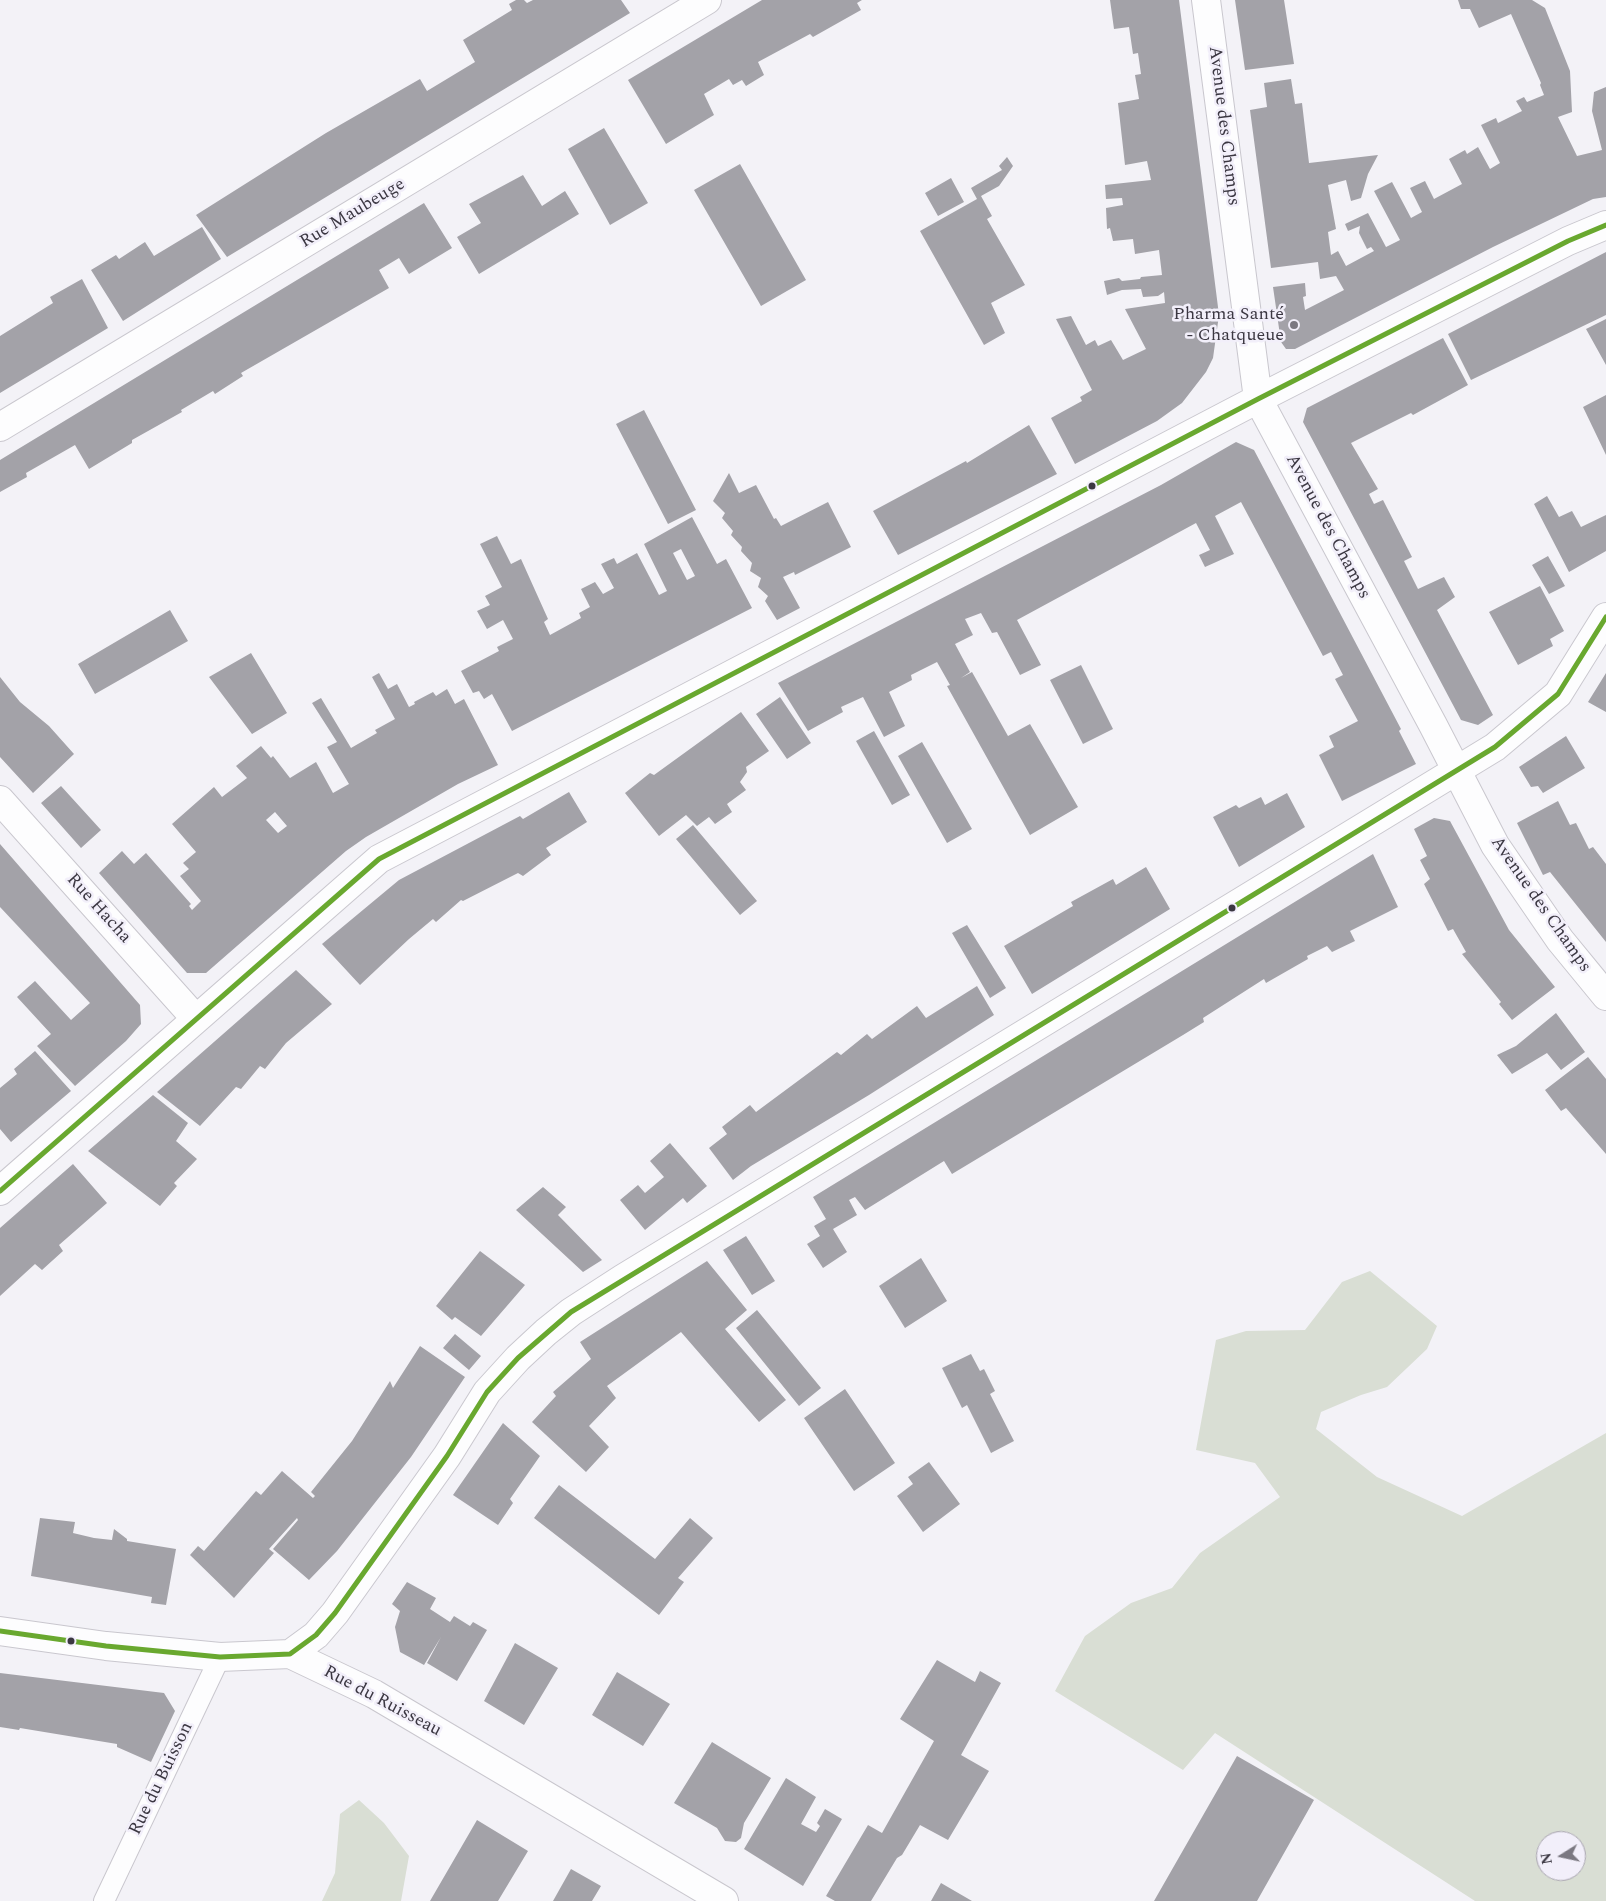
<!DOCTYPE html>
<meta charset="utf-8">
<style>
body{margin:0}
#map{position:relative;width:1606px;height:1901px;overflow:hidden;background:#f3f2f7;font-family:Spectral,serif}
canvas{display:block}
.north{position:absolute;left:1536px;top:1831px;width:50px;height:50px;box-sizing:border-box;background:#f2effa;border:1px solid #a9a5b0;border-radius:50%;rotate:260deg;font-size:14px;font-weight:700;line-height:20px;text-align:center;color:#3b3742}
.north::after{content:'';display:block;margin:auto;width:18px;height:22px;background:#7b7881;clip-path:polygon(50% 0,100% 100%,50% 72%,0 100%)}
</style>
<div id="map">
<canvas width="1606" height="1901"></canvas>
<div class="north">N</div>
</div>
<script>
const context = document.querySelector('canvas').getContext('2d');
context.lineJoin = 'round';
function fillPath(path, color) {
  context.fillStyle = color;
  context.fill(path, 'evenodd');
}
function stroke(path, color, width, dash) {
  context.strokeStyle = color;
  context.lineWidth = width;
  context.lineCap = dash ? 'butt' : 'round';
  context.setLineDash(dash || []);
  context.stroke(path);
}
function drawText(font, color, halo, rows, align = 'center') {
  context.font = font + ' Spectral,serif';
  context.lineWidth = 5;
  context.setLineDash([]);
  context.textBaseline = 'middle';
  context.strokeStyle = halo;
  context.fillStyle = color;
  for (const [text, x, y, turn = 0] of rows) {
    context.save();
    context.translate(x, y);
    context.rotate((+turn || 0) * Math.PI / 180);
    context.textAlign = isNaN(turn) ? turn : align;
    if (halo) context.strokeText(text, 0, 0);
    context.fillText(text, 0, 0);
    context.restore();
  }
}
fillPath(new Path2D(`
 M1370 1271 1437 1326 1427 1349 1387 1387 1361 1395 1321 1412 1316 1429 1377 1477 1462 1516 1606 1433V1901H1475L1215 1733 1183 1770 1055 1691 1085 1636 1131 1603 1172 1588 1200 1553 1280 1497 1255 1463 1196 1450 1216 1340 1246 1331 1305 1330 1342 1282ZM1546 1841H1576V1871H1546Z
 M359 1800 384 1823 409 1856 401 1901H322L335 1873 340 1814Z`), '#d9ded4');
fillPath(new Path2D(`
 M516 0H524L527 3 533 0H621L630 13 227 257 196 215 326 133 420 79 427 91 475 62 463 40 512 10 509 4Z
 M762 0H862L857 3 861 10 813 37 810 34 758 62 764 75 746 86 742 80 733 85 729 79 704 94 714 115 666 144 628 80Z
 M1110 0H1179L1219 315 1213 358 1206 372 1182 403 1157 421 1075 464 1051 418 1082 401 1080 397 1092 390 1056 319 1071 316 1086 345 1095 340 1098 346 1111 340 1123 360 1146 349 1125 309 1165 303 1164 292 1158 296 1143 297 1141 289 1122 290 1107 295 1104 281 1119 278 1122 281 1140 279 1141 277 1162 275 1159 250 1135 254 1133 239 1113 241 1110 228 1107 229 1106 208 1123 205 1122 198 1106 199 1105 185 1151 180 1147 161 1125 165 1118 103 1139 99 1135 75 1141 74 1138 53 1133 54 1129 27 1114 29Z
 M1235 0H1284L1294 64 1245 70Z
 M1458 0H1532L1545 8 1570 71 1572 112 1558 117 1577 156 1602 150 1592 111 1594 92 1606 87V197L1593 199 1493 247 1295 349H1286L1281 342 1273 287 1305 283 1306 296 1303 297 1305 310 1344 290 1336 276 1320 279 1318 262 1271 268 1250 110 1267 107 1264 83 1291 79 1295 104 1302 103 1309 163 1378 155 1368 174 1361 198 1351 201 1346 180 1328 185 1336 229 1328 232 1331 255 1338 251 1346 266 1374 251 1371 247 1367 249 1359 233 1360 226 1348 231 1345 224 1368 213 1386 247 1400 240 1374 191 1392 182 1411 218 1422 212 1410 188 1425 181 1434 199 1462 184 1449 159 1465 150 1467 154 1478 147 1490 169 1500 163 1481 125 1496 118 1498 123 1522 111 1516 101 1524 97 1527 102 1544 95 1540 85 1541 83 1511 14 1479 28 1470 9H1461Z
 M604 128 648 203 610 225 568 149Z
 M1007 157 1013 166 999 186 981 196 992 216 987 219 1025 285 991 303 1005 333 984 345 920 231 977 199 971 188 1002 170 999 166Z
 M740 164 806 280 761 306 694 190Z
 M523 175 542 206 565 191 579 214 479 274 457 237 481 223 469 204Z
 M951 178 964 202 938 216 925 193Z
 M424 203 452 248 409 274 399 258 379 270 389 288 241 373 243 376 215 394 213 391 181 410 182 412 132 440V443L89 469 75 445 26 473 27 477 0 492V460Z
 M202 227 221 259 123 321 91 270 116 255 119 259 145 242 154 256Z
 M1606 252V315L1471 380 1448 334Z
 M82 279 108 328 0 393V336L53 303 50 297Z
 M1606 319V365L1586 329Z
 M1443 338 1468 385 1413 415 1411 413 1351 443 1378 489 1369 494 1374 504 1383 500 1412 557 1404 561 1418 589 1444 577 1455 597 1437 610 1493 715 1478 725 1461 720 1303 422 1307 408Z
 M1606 395V455L1583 407Z
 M644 410 696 510 668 524 616 424Z
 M1029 425 1057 474 898 555 873 511 966 461 967 463Z
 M1236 442 1254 450 1401 729 1399 731 1416 764 1342 801 1319 755 1334 747 1329 736 1358 721 1335 679 1343 675 1331 652 1323 656 1241 502 1215 516 1234 554 1205 567 1199 555 1210 550 1196 523 1017 620 1041 665 1020 675 997 632 992 633 981 613 965 619 973 635 955 644 970 672 961 678 972 672 1008 736 1030 724 1078 807 1030 835 947 686 950 685 937 662 911 675 912 680 889 692 905 726 884 737 863 697 841 707 843 712 808 731 778 683 1161 485Z
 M729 473 739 493 756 485 774 519 776 518 781 526 828 502 851 547 795 575 794 572 783 577 800 608 777 620 765 601 768 596 758 587 761 578 750 571 752 563 741 551 742 547 731 535 733 531 722 518 725 513 713 501Z
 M1547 496 1559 517 1572 511 1581 527 1606 515V551L1569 572 1534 504Z
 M692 517 717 564 726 559 752 608 512 731 492 694 484 699 479 691 473 693 461 671 499 651 497 647 513 639 503 620 487 629 477 611 490 605 485 596 502 587 480 544 497 536 511 564 521 559 548 619 544 622 550 635 581 618 579 613 590 607 581 589 595 582 603 594 614 588 601 564 614 558 617 564 637 553 659 595 667 591 644 544ZM681 549 695 576 687 580 673 553Z
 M1548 556 1565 586 1549 594 1532 565Z
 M1540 586 1564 631 1550 639 1553 646 1518 665 1489 612Z
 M170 610 188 641 95 694 78 664Z
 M251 653 287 713 252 734 209 677Z
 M1081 665 1113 729 1083 744 1050 680Z
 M379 673 388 689 397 684 409 707 415 704 414 702 433 692 436 696 447 689 455 704 464 699 498 765 458 784 366 837 346 851 206 973H187L99 873 122 851 134 864 146 853 191 904 189 906 192 910 201 901 180 876 189 869 183 863 196 852 172 824 214 787 222 797 247 778 236 766 261 746 271 758 273 756 290 778 316 762 333 793 349 784 327 747 337 742 312 703 321 698 351 748 377 733 375 730 395 719 372 677ZM275 812 287 826 278 833 266 820Z
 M1606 673V712L1588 702Z
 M0 677 20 702 49 726 74 754 33 793 0 757Z
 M780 697 811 743 787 759 756 714Z
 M741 712 769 751 746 767 747 772 740 782 746 790 727 804 732 812 715 824 709 817 697 826 686 815 659 836 625 793 650 773 654 775Z
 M874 731 910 795 892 805 856 741Z
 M1566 736 1585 768 1543 793 1538 786 1531 787 1519 767Z
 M922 742 972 829 947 843 898 756Z
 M61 786 101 830 81 848 41 803Z
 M569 792 587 822 546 848 551 855 523 876 518 873 463 901 461 900 436 922 433 919 409 939 360 985 322 944 399 880 520 816 523 819Z
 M1287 793 1305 827 1239 867 1213 817 1236 805 1239 808 1261 797 1265 805Z
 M1558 801 1570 825 1576 823 1589 849 1593 847 1606 864V942L1550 872 1543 875 1517 823Z
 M1434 818 1450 821 1509 930 1555 987 1512 1020 1499 1004 1501 1002 1462 954 1466 952 1453 929 1448 931 1424 884 1430 879 1420 860 1427 856 1414 829Z
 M693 825 757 901 740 915 676 839Z
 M0 844 140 1005 141 1024 126 1041 75 1086 37 1046 51 1034 17 997 35 981 71 1020 90 1003 0 907Z
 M1373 854 1398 907 1350 931 1355 941 1332 952 1327 946 1307 956 1308 959 1266 983 1264 979 1203 1018 1204 1022 1183 1035 952 1174 944 1161 865 1210 855 1197 849 1200 857 1215 833 1229 847 1252 823 1268 807 1244 820 1236 814 1226 826 1219 813 1197Z
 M1146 867 1170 909 1032 994 1004 946 1073 906 1071 902 1113 879 1116 885Z
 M967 925 1006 988 990 998 952 933Z
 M296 970 332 1004 286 1043 265 1069 260 1066 241 1089 236 1087 200 1126 157 1092Z
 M977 986 994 1015 869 1095 751 1166 733 1180 709 1148 727 1134 722 1127 750 1105 756 1112 837 1052 841 1055 867 1034 872 1039 917 1006 926 1018Z
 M1556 1013 1585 1052 1561 1070 1547 1053 1512 1074 1497 1055 1516 1046Z
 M35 1051 71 1091 11 1142 0 1129V1088L17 1074 14 1069Z
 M1588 1057 1606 1079V1154L1566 1108 1561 1111 1545 1090Z
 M153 1095 188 1123 176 1141 197 1159 174 1183 177 1186 160 1206 88 1151Z
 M670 1143 707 1186 687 1203 683 1198 645 1230 620 1200 638 1185 645 1193 664 1177 650 1161Z
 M73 1164 107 1203 59 1245 63 1251 42 1270 35 1264 0 1296V1228Z
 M543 1187 566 1207 558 1215 602 1260 583 1272 516 1210Z
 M746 1236 775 1281 752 1295 723 1250Z
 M480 1251 525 1285 481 1336 455 1317 452 1320 436 1306Z
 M921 1258 947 1301 905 1328 879 1286Z
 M707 1261 747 1310 725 1329 786 1400 759 1422 681 1332 607 1386 616 1398 589 1426 609 1447 586 1472 532 1422 556 1396 553 1392 591 1359 580 1342Z
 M757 1310 821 1388 799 1406 736 1328Z
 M455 1334 481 1356 469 1370 443 1348Z
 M420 1346 465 1377 411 1457 337 1551 309 1580 273 1549 298 1520 297 1518 269 1549 274 1553 234 1598 190 1555 198 1546 204 1551 256 1491 261 1495 282 1471 313 1498 315 1496 311 1492 352 1441 390 1381 393 1388Z
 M971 1354 980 1371 984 1369 995 1391 990 1394 1014 1441 991 1453 967 1405 962 1408 942 1368Z
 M845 1389 895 1463 854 1491 804 1418Z
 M503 1423 540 1456 510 1499 513 1503 498 1525 453 1495Z
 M929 1462 960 1504 923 1532 897 1496 913 1484 908 1477Z
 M559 1485 655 1559 690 1518 713 1538 678 1578 684 1582 659 1615 534 1518Z
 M40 1518 75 1522 73 1533 94 1538 112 1540 114 1529 127 1539V1541L176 1549 166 1605 151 1603 152 1597 31 1576Z
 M407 1582 436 1598 430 1609 450 1622 454 1616 470 1626 473 1622 487 1630 457 1681 427 1663 441 1637 424 1665 400 1652 395 1627 400 1611 392 1604Z
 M515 1643 558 1668 524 1725 484 1701Z
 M937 1660 975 1682 980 1671 1001 1683 961 1755 989 1771 948 1840 920 1825 902 1855 897 1858 871 1901H835L826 1896 868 1825 882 1833 934 1741 900 1719Z
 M617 1672 670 1704 643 1746 592 1715Z
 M0 1673 164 1693 175 1711 151 1762 117 1747V1744L20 1728 19 1730 0 1727Z
 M712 1742 771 1778 744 1823 741 1838 736 1842 725 1841 717 1828 674 1803Z
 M1237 1756 1314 1800 1257 1901H1154Z
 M786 1778 816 1797 801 1824 816 1832 820 1826 817 1823 825 1809 842 1819 803 1886 744 1849Z
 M477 1820 528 1851 498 1901H430Z
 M571 1869 601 1886 592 1901H553Z
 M941 1883 972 1901H931Z`), '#a3a2a8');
const service = new Path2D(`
 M104 1901 220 1657`);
const minor = new Path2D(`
 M1206 0 1258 399 1433 725 1495 845 1560 940 1606 996
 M0 427 707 0
 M0 800 196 1019
 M0 1191 379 859 1258 399 1568 241 1606 225
 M0 1631 106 1646 220 1657 290 1654 374 1694 724 1901
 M290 1654 316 1635 335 1613 447 1456 487 1392 518 1358 546 1332 571 1312 622 1279 1495 747 1558 694 1606 617`);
stroke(service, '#c9c7ce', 22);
stroke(minor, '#c9c7ce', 30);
stroke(service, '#fdfdfe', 20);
stroke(minor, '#fdfdfe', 28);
stroke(new Path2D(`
 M0 1191 379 859 1258 399 1568 241 1606 225
 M0 1631 106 1646 220 1657 290 1654 316 1635 335 1613 447 1456 487 1392 518 1358 571 1312 1495 747 1558 694 1606 617`), '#69a82f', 5);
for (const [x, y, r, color] of [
 [1294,325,5,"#7b7881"],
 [1092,486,4.5,"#3b3742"],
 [1232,908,4.5,"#3b3742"],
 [71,1641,4.5,"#3b3742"]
]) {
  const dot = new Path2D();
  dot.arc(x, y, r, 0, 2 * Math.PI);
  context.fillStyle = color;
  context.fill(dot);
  stroke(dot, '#f2effa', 2);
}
drawText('18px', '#3b3742', '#f2effa', [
 ["Avenue des Champs",1223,126,83],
 ["Rue Maubeuge",353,214,-31],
 ["Avenue des Champs",1327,527,62],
 ["Avenue des Champs",1540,905,55],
 ["Rue Hacha",98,909,48],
 ["Rue du Ruisseau",382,1702,28],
 ["Rue du Buisson",162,1779,-64]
]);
drawText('18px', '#3b3742', '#f2effa', [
 ["Pharma Santé",1284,315],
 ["- Chatqueue",1284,336]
], 'right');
</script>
